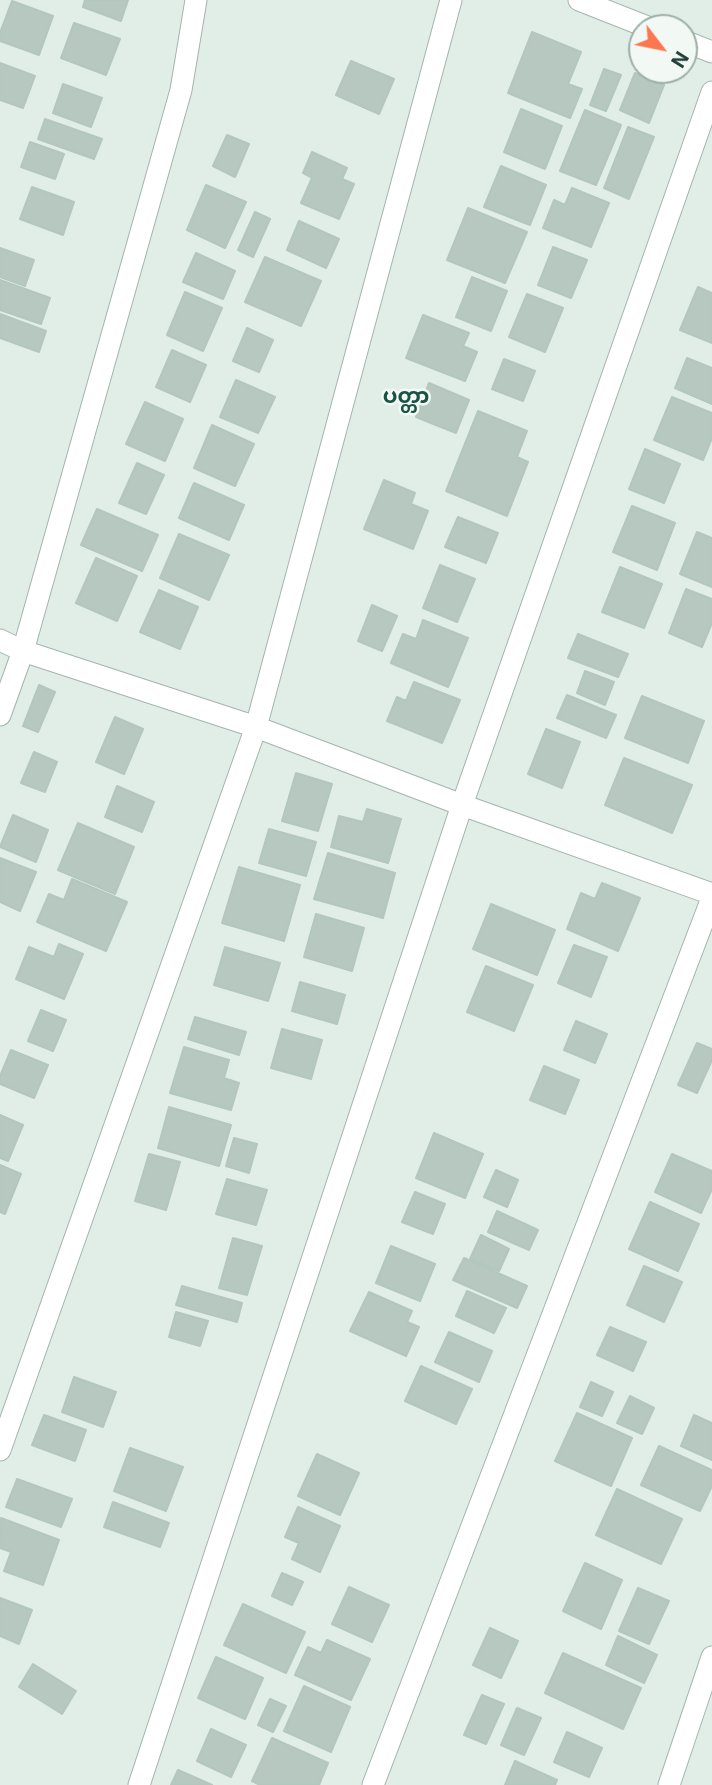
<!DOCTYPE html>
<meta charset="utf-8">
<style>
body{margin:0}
#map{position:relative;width:712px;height:1785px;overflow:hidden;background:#e1ede7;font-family:Inter,sans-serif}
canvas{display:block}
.north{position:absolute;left:628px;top:14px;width:70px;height:70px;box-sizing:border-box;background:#f2f9f5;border:2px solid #9eafa9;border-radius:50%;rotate:122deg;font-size:19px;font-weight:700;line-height:28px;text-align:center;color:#203f36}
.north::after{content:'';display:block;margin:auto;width:24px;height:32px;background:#fc7750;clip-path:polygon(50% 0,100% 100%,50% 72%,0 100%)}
</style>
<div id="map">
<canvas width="712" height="1785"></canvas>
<div class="north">N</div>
</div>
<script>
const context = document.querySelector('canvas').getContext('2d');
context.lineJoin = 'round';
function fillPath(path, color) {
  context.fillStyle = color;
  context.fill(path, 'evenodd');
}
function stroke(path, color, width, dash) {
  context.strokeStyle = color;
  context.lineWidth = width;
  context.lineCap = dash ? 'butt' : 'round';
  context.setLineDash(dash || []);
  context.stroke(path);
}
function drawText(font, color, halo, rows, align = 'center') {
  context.font = font + ' Inter,"Noto Sans Myanmar",sans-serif';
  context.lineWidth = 5;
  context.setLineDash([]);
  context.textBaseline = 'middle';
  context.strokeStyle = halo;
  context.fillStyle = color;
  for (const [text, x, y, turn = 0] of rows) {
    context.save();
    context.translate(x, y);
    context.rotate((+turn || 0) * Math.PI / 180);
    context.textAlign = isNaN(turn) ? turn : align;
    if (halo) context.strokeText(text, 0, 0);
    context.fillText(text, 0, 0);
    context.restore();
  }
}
const building = new Path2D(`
 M85 0H128L121 21 83 7Z
 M12 1 53 16 39 55 0 41V33Z
 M74 23 120 39 106 75 61 58Z
 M532 32 581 52 568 84 582 89 570 118 508 93Z
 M351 61 394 79 379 114 336 95Z
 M0 63 35 76 23 108 0 100Z
 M604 69 621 75 606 111 590 105Z
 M635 73 664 85 649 123 620 110Z
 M63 84 102 98 91 127 53 113Z
 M521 109 562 126 545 169 504 152Z
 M585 110 621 125 596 185 560 171Z
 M45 119 102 139 94 159 38 139Z
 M628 127 654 137 629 199 604 188Z
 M227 135 249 144 235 177 213 166Z
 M30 142 64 154 55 179 21 167Z
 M312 152 347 168 342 179 354 184 339 219 301 203 312 178 303 173Z
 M501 166 546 185 530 225 484 207Z
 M206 185 246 202 225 248 187 230Z
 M32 187 74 202 63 235 20 219Z
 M572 188 609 203 591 247 543 228 554 200 565 205Z
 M468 208 527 232 505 283 447 260Z
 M255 212 270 219 253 257 238 250Z
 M299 221 339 239 326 268 287 250Z
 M553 247 587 260 571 298 538 285Z
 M0 248 34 260 25 286 0 277Z
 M196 253 235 271 223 299 183 282Z
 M265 257 321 281 301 326 245 302Z
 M472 277 507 291 491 331 456 317Z
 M0 280 50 298 41 324 0 310Z
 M698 287 712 293V343L680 330Z
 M185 292 222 308 203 351 167 335Z
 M527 294 563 308 545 352 509 337Z
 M0 314 46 331 39 352 0 338Z
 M423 315 469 333 463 346 477 352 465 381 406 358Z
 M247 328 273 340 259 372 233 361Z
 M172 350 206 365 190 402 156 387Z
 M687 358 712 368V404L675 388Z
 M504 359 535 371 523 401 492 389Z
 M236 380 275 397 258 433 220 417Z
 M429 383 469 400 456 433 416 417Z
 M672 397 712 413V438L703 460 654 440Z
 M145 402 183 419 165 461 126 444Z
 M478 411 527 431 517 457 528 462 507 516 446 491Z
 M212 425 254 444 235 486 194 468Z
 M645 449 680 464 664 503 629 489Z
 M137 463 164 475 146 514 119 503Z
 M384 480 415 493 411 504 428 511 413 549 364 529Z
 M194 483 244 505 229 540 179 518Z
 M632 506 675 523 657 570 613 552Z
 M97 509 158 535 142 571 81 545Z
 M458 517 498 533 486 563 445 547Z
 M697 532 712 538V587L680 574Z
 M179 534 229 555 209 600 160 578Z
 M96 558 137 576 117 621 76 603Z
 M440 565 475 579 457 622 423 608Z
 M620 567 662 584 644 628 602 612Z
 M686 589 712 599V623L702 647 669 633Z
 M159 590 198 607 180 649 140 632Z
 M372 605 397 616 382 651 358 641Z
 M423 620 468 638 448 687 391 663 403 634 416 639Z
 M578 634 628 654 618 677 568 658Z
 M585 671 614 682 605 705 577 693Z
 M414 682 460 700 442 743 387 721 397 697 406 701Z
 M39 685 55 692 38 732 23 726Z
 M567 695 616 715 606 738 557 718Z
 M642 696 704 721 688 763 625 738Z
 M115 717 143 729 124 774 96 762Z
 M546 729 580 742 562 788 528 774Z
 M34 752 57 762 45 792 21 783Z
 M624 758 692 785 672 833 605 805Z
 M296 773 332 784 318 831 282 821Z
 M117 786 154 802 142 832 105 817Z
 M367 809 401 819 388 863 331 847 339 816 363 822Z
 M13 815 48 830 36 862 0 847Z
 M78 823 134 847 115 894 58 870Z
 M269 829 316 842 306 876 259 863Z
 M328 853 395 873 383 918 314 899Z
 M0 858 36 872 20 911 0 902Z
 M239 867 300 885 284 941 222 923Z
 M72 879 127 902 106 951 37 922 49 894 64 900Z
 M602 883 640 898 618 951 567 929 581 893 595 899Z
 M491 904 555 930 537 975 473 949Z
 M316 914 364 928 352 971 304 957Z
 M59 944 83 954 64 999 16 979 29 947 54 957Z
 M574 945 607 957 591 997 558 983Z
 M225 947 280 963 268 1001 214 985Z
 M486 966 533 985 514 1031 467 1012Z
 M300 982 345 995 337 1024 292 1011Z
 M41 1010 66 1020 53 1051 28 1041Z
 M195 1017 246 1032 239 1055 188 1039Z
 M576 1021 607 1034 595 1063 564 1050Z
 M282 1029 322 1040 311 1079 271 1068Z
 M697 1043 712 1049V1060L697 1093 678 1085Z
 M184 1047 229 1060 224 1078 239 1083 231 1110 170 1093Z
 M11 1050 48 1065 34 1098 0 1084V1076Z
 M544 1066 579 1080 565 1114 530 1100Z
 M169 1107 231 1125 219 1166 158 1148Z
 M0 1115 23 1125 8 1161 0 1158Z
 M434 1133 483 1154 465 1198 416 1178Z
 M234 1138 257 1144 249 1173 226 1166Z
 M149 1154 180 1162 166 1210 135 1201Z
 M672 1154 712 1171V1189L701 1213 655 1192Z
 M0 1165 21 1174 5 1214 0 1212Z
 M496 1170 518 1180 507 1207 484 1197Z
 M227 1179 267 1190 256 1225 216 1214Z
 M415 1192 445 1204 433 1234 402 1222Z
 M650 1202 699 1224 678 1271 629 1249Z
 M497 1211 538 1230 529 1250 488 1232Z
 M481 1235 509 1249 499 1271 470 1259Z
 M233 1238 262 1246 247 1295 219 1288Z
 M391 1246 435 1264 420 1301 376 1283Z
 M464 1258 527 1286 517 1308 453 1280Z
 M644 1266 682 1282 664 1322 627 1305Z
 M182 1286 242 1303 237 1322 176 1305Z
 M467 1291 506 1308 494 1333 456 1316Z
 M369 1292 412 1311 407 1322 419 1327 406 1356 350 1331Z
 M176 1312 208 1321 200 1346 169 1337Z
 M610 1327 646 1342 633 1371 597 1355Z
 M449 1332 492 1351 479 1382 435 1362Z
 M421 1366 472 1389 456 1424 405 1401Z
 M74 1377 116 1392 103 1427 62 1412Z
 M591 1382 613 1392 602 1416 580 1407Z
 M630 1396 654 1408 642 1434 617 1423Z
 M577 1413 632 1438 611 1486 555 1461Z
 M44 1415 86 1430 75 1461 32 1445Z
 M694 1415 712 1423V1460L681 1446Z
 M659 1446 712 1470V1486L700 1511 641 1485Z
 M130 1448 183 1467 166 1511 114 1491Z
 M317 1454 359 1473 340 1515 298 1496Z
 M17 1479 72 1499 61 1527 6 1507Z
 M617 1489 682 1519 661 1564 596 1535Z
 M113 1502 169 1523 160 1547 104 1527Z
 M298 1507 340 1526 320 1572 292 1559 299 1543 285 1537Z
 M1 1518 59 1540 43 1585 4 1571 11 1552 0 1548Z
 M585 1563 622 1580 601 1629 563 1611Z
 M282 1573 303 1582 292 1605 272 1596Z
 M349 1587 389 1605 372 1642 332 1624Z
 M638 1588 669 1601 649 1644 619 1631Z
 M0 1598 32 1610 19 1644 0 1636Z
 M243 1604 305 1632 286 1673 224 1645Z
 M490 1628 518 1641 501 1678 473 1665Z
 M618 1636 657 1655 644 1683 606 1665Z
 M327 1640 370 1659 351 1700 295 1675 308 1647 321 1653Z
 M563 1653 641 1688 623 1729 545 1693Z
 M216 1657 263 1678 245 1719 198 1698Z
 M33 1664 76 1691 62 1714 19 1687Z
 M304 1686 350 1707 331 1752 284 1731Z
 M482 1695 504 1704 486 1744 464 1735Z
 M270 1699 286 1706 273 1732 258 1725Z
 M517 1708 541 1718 524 1755 501 1745Z
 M211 1729 246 1745 231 1777 197 1761Z
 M567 1732 602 1748 589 1777 554 1762Z
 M272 1738 328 1763 319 1785H260L252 1781Z
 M515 1761 557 1780 555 1785H505Z
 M178 1770 212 1785H171Z`);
fillPath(building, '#b6c8c0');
stroke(building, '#b3c7be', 2);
const street = new Path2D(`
 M579 0 650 28
 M684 41 712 52
 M0 640 23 651 256 727 462 805 712 894
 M0 715 23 651 181 90 196 0
 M0 1450 256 727 451 0
 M139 1785 462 805 712 92
 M373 1785 712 898`);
const secondary = new Path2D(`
 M669 1785 712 1657`);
stroke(street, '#a3b5ae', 23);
stroke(secondary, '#9fbab0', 23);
stroke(street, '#fff', 21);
stroke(secondary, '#fff', 21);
drawText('bold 21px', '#1a5344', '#f2f9f5', [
 ["ပတ္တာ",406,397]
]);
</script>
